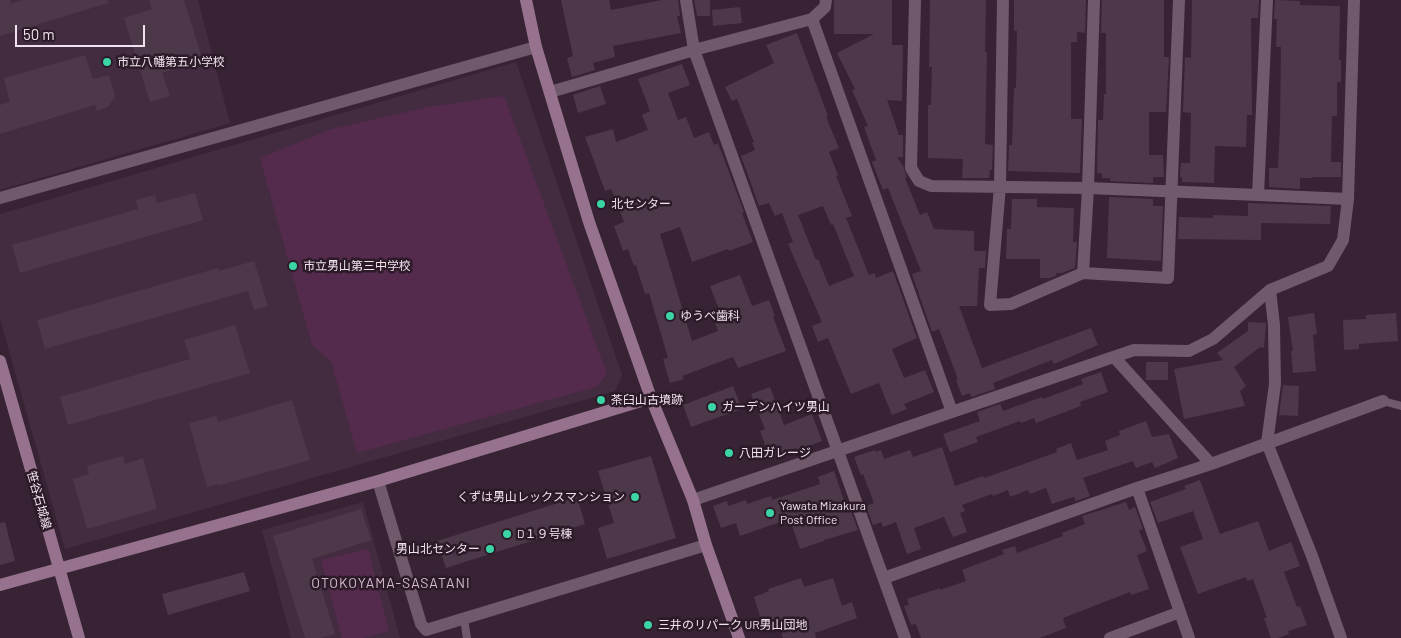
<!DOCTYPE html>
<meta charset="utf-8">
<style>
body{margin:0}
#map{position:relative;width:1401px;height:638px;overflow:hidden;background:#372333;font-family:Barlow,sans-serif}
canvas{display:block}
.scale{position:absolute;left:15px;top:25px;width:130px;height:22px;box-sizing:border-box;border:2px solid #f0e2ed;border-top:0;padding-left:6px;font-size:15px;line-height:18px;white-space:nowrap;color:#f0e2ed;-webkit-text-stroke:4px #2c1a29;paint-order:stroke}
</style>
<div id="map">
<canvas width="1401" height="638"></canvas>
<div class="scale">50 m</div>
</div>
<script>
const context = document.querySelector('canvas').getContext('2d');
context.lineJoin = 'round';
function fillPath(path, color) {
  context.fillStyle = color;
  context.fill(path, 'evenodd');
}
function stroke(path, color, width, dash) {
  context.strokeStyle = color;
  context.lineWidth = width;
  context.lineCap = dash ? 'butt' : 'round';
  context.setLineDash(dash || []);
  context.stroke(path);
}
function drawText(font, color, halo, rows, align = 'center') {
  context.font = font + ' Barlow,"Noto Sans JP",sans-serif';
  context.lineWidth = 5;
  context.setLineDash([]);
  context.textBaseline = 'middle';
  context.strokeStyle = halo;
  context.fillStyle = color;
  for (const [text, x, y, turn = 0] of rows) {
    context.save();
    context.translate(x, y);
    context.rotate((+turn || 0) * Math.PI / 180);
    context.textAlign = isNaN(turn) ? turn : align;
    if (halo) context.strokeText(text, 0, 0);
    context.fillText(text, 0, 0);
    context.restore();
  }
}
fillPath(new Path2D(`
 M0 0H198L230 123 0 190Z
 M516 62 622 375 615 391 65 549 0 319V214Z
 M363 502 400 638H291L262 530Z`), '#442c40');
fillPath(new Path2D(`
 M504 96 607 374 596 387 357 453 331 361 312 345 260 158 332 129 428 107Z
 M368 549 389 631 363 638H342L321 560Z`), '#542b4d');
fillPath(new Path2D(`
 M0 0H10L11 4 23 0H108V3L0 36Z
 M149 0H184L203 61 162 73 170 96 150 102 124 18 152 9Z
 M561 0H609L611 10 662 0H678L680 16H677L681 33 613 46 615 57 593 63 595 70 572 77 567 58 573 56Z
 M694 0H710V16H697Z
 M834 0H892V45H903L902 101 887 100 899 135H903V157H897L903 166 907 177 905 178 920 215 927 212 934 229 974 231V251H986L985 268H979L977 306H959L982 368 1091 328 1098 345 1054 364 1052 360 993 383 995 389 971 397 970 393 962 396 956 380 958 379 939 329 932 332 912 274 921 271 888 188 883 190 872 162 876 160 864 127 868 126 852 90 855 89 837 53 874 34H834Z
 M930 0H986L985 52H987L985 144 993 145 992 170H990L989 178H962L963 159H961L928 158V105H931L932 67H929Z
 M1014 0H1086L1085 33 1077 32V42H1071V119H1082L1080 173 1008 171 1009 145H1012L1014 88H1016L1017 31H1014Z
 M1102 0H1164V57H1169L1166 112H1149V155H1163L1164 177H1153V183L1110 181V178H1102V174L1097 173 1098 120H1103L1104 94H1106V33H1101Z
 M1192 0H1259L1258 18H1251L1252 115H1247L1246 147 1215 146 1214 183 1182 182V177H1180L1181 163H1190L1191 113 1183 112 1185 57 1191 58Z
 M1275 0 1300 1V5L1340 6 1339 60H1341V82H1337V116H1332L1331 162H1341V177H1312V178H1300V189L1269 187V168H1278L1280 125 1281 47H1276L1277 19H1274Z
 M740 7 742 23 713 26 712 10Z
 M797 33 828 116 826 117 839 148 829 152 838 175 836 176 852 216 846 218 869 275 875 273 876 278 893 271 917 338 892 349 904 378 925 370 934 392 904 404 907 409 892 415 879 383 851 394 828 338 818 342 812 326 822 322 788 244 793 242 782 213 775 216 769 203 759 206 741 156 755 150 752 143 754 142 737 99 732 101 725 87 774 63 766 45ZM823 206 831 225 833 224 854 276 829 286 818 259 816 260 798 215Z
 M85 55 93 79 109 75 115 96 108 107 97 111 95 105 0 134V105L10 102 4 78Z
 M682 64 690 85 668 93 678 120 686 117 694 138 709 132 714 145 718 143 744 212 742 213 753 242 729 251 728 249 692 262 680 227 660 234 692 341 718 331 715 323 723 320 710 286 740 275 752 306 769 300 775 316 773 317 786 351 738 368 733 357 682 376 684 379 670 383 663 359 668 358 649 293 645 294 636 265 634 266 628 249 623 251 614 226 624 222 611 189 605 191 585 137 613 129 616 142 648 130 642 115 650 111 638 79Z
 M600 86 606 104 578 113 573 95Z
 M195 193 203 220 20 273 12 245 138 209 136 200 155 195 157 203Z
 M1109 197 1153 199V206H1163L1161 261 1107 258Z
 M1012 199H1037V207L1074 208 1073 242H1077L1075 268 1062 273H1056V276L1050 278H1040V259H1006L1007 229H1011Z
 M1248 203 1331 206 1330 224 1261 223V240L1178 239 1179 217 1213 218V215L1248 216Z
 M254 261 268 306 254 310 248 291 45 349 37 320 218 268 219 271Z
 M1314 313 1317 334 1313 335 1316 371 1293 373 1291 351H1293L1288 317Z
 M1396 313 1398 341 1359 344V349L1344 350 1343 320 1366 319V315Z
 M1248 322 1266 323V325L1264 348 1260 347 1234 367 1246 386 1240 391 1245 406 1184 419 1174 369 1223 360 1217 353 1248 331Z
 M235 325 250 373 68 425 60 397 190 359 184 340Z
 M1146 362H1168V380H1146Z
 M1101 372 1108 392 1080 402 1081 406 1036 423 1034 418 1021 423 1020 421 976 437 978 442 950 452 943 434 980 421 977 412 1000 404 1003 411 1042 397 1043 399 1083 384 1081 379Z
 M1283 385 1299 386 1298 416 1279 415Z
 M733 386 742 409 691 427 683 405Z
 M770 387 784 425 812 414 822 441 796 451V448L770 458 760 431 765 429 751 394Z
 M292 400 310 460 217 486V484L207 487 189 423 216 416 218 422Z
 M1146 421 1152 437 1169 434 1178 458 1155 468 1152 462 1136 468 1133 461 1083 478 1090 496 1076 501 1074 497H1073L1052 504 1046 488 1030 494 1028 490 1010 497 1008 490 993 496 992 494 962 505 965 511 960 513 967 532 953 537 944 517 914 528 921 549 907 554 896 522 883 527 881 522 873 525 866 506 874 503 863 474 861 475 854 457 875 450 876 452 881 450 884 459 910 450 913 457 942 447 955 486 983 476 984 478 1021 465 1057 452 1056 449 1071 443 1077 460 1108 450 1105 441 1120 435 1119 431Z
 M123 456 125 464 143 458 157 509 87 529 73 479 89 474 87 466Z
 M651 456 676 538 607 559 598 528 614 523 598 471Z
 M834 471 848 512 851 511 858 530 824 540V541L800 549 791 522 784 524 783 521 740 536 736 523 721 528 713 506 727 501 728 506 746 500 747 504 771 496 772 500 820 484 818 477Z
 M1200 480 1220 534 1258 521 1269 551 1291 542 1300 566 1284 572 1297 607 1300 606 1307 625 1288 631 1289 634 1278 638H1271L1264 618H1267L1253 579 1247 581 1246 577 1198 594 1180 547 1203 539 1193 511 1158 523 1150 502 1186 489 1184 486Z
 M577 497 585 524 446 568 437 541Z
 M1126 502 1129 510 1135 507 1143 529 1139 530 1147 551 1137 555 1149 589 1131 595 1130 592 1063 618 1066 628 1040 638H921L916 624 911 625 904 606 909 605 907 599 940 588V590L966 581 962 570 1004 554 1002 550 1015 546 1017 553 1063 536 1062 533 1085 524 1082 516Z
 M361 509 371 540 312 559 335 634 321 638H305L273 536Z
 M5 522 15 561 0 565V523Z
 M244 572 250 591 168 615 162 594Z
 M801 578 804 587 833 578 842 606 852 602 857 618 815 633 816 638H783L779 624 764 629 754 597 769 591 768 589Z`), '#4d3849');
stroke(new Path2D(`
 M1383 401 1401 406
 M464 619 467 638`), '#6f596b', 8);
stroke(new Path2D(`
 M686 0 694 50 905 638
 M915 0 911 168 919 181 931 186 1088 188 1258 195 1267 0
 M1003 0 1000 186 990 305 1011 304 1083 273 1168 278 1179 0
 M812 19 952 412
 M550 92 694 50 812 19 825 7 826 0
 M1258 195 1348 199 1354 0
 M0 198 536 47
 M1083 273 1088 188 1094 0
 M1270 290 1328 266 1343 240 1348 199
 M1114 357 1211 464
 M378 481 421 624 426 630 706 545
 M1137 488 1189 638
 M693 500 1134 350 1189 351 1213 339 1270 290 1274 325 1275 384 1267 443 1312 556 1341 638
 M884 578 1137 488 1211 464 1383 401
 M1110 638 1180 612`), '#6f596b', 12);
stroke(new Path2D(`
 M526 0 536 47 589 222 651 398 693 500 706 545 739 638
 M0 361 79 638
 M0 585 378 481 651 398`), '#96728e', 12);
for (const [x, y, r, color] of [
 [107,62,5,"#3ad4a5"],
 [601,204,5,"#3ad4a5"],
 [293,266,5,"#3ad4a5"],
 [670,316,5,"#3ad4a5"],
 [601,400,5,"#3ad4a5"],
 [712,407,5,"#3ad4a5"],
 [729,453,5,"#3ad4a5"],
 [635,497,5,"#3ad4a5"],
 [770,513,5,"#3ad4a5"],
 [507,534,5,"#3ad4a5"],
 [490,549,5,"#3ad4a5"],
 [648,625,5,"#3ad4a5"]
]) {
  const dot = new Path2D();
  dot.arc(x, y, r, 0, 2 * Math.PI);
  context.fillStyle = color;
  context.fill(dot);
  stroke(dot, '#2c1a29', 2);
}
drawText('12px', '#f0e2ed', '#2c1a29', [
 ["市立八幡第五小学校",117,62],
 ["北センター",611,204],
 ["市立男山第三中学校",303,266],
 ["ゆうべ歯科",680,316],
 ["茶臼山古墳跡",611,400],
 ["ガーデンハイツ男山",722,407],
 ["八田ガレージ",739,453],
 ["くずは男山レックスマンション",625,497,"right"],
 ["Yawata Mizakura",780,506],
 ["Post Office",780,520],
 ["D１９号棟",517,534],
 ["男山北センター",480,549,"right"],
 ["三井のリパーク UR男山団地",658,625]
], 'left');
drawText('12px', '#f0e2ed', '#2c1a29', [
 ["笹谷石城線",39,500,74]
]);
context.letterSpacing = '1px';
drawText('14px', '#d5bcd0', '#2c1a29', [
 ["OTOKOYAMA-SASATANI",391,583]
]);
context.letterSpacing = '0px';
</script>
